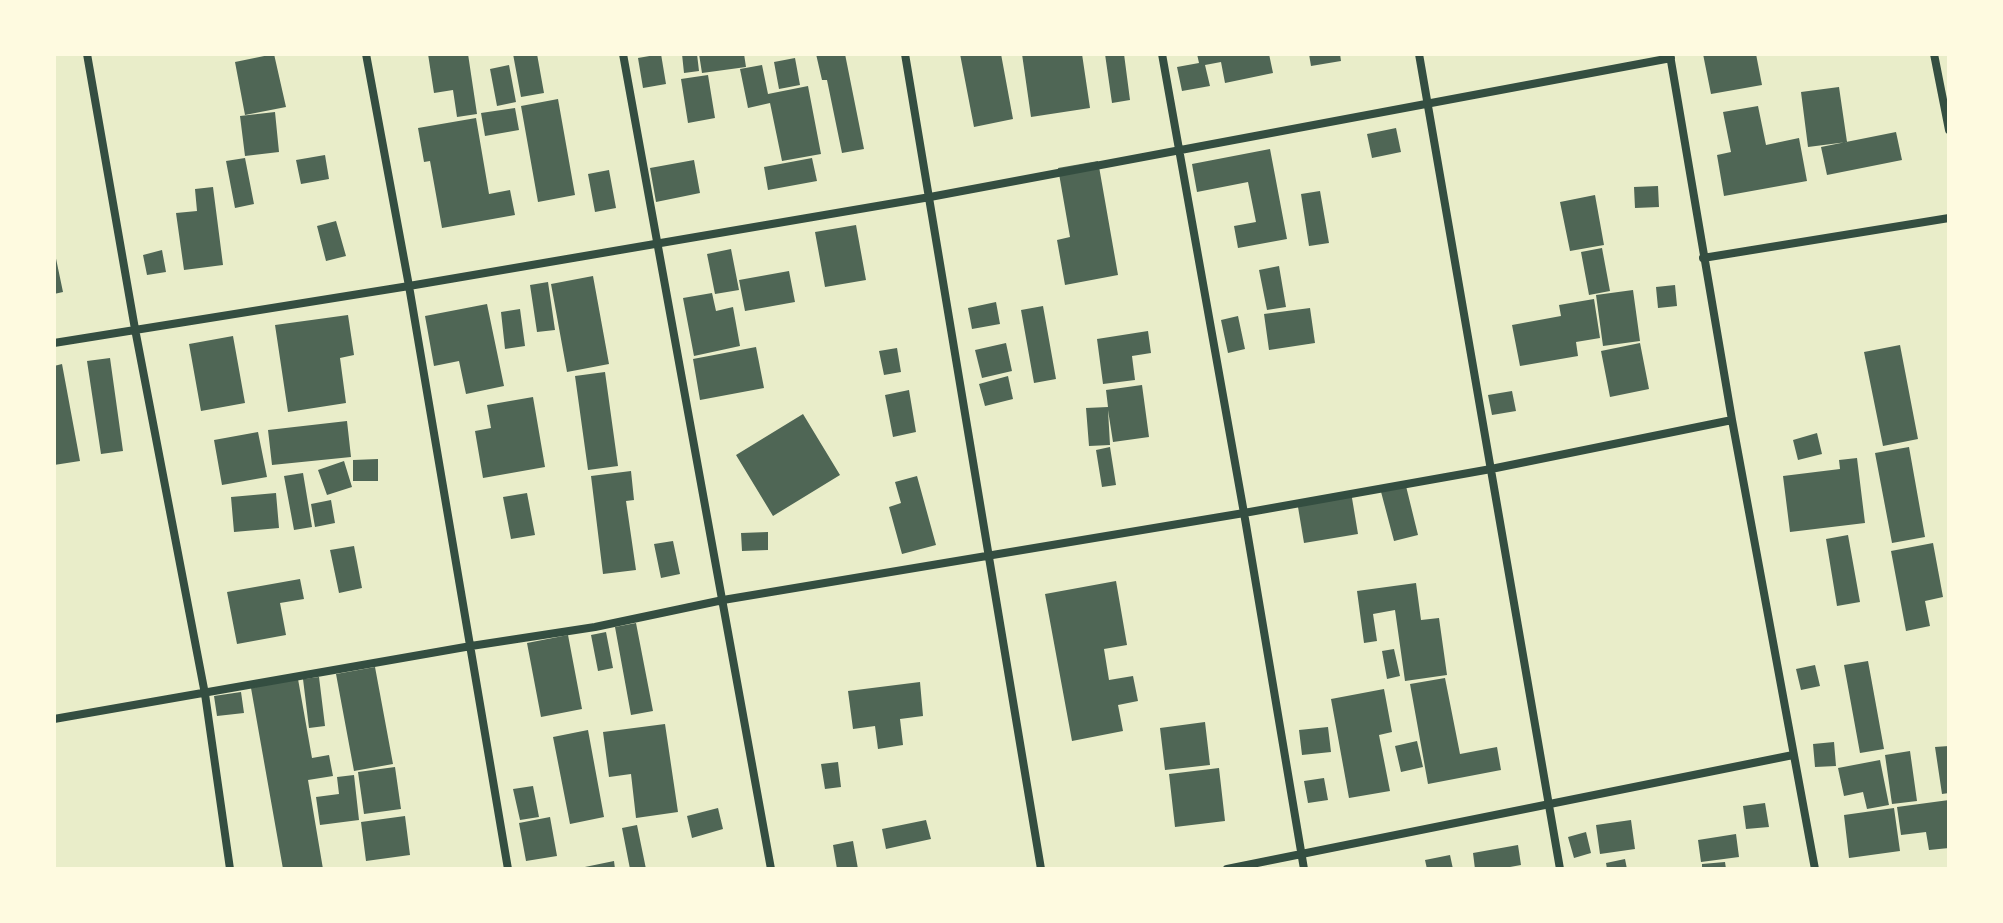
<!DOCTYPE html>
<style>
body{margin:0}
#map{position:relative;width:2003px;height:923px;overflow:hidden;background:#e9edc9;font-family:Quicksand,sans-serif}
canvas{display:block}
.frame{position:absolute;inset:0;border:56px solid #fefae0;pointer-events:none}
</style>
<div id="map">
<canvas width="2003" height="923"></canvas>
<div class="frame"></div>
</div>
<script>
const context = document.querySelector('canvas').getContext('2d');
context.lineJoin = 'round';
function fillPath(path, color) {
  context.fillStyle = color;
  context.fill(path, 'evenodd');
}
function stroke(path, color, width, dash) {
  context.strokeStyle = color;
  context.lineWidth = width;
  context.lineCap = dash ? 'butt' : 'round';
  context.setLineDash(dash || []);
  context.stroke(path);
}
fillPath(new Path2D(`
 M274 54 286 107 245 115 235 62Z
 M428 54H468L477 114 457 117 453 90 434 93Z
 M513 54H537L544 93 521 97Z
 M661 54 666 84 643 88 638 58Z
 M682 54H697L699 71 684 73Z
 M699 54H744L746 67 702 73Z
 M816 54H845L864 149 842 153 827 80H822Z
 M960 54H1001L1013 119 974 127Z
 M1022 54H1082L1090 108 1031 117Z
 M1105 54H1124L1130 100 1112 103Z
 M1197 54H1269L1273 73 1225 83 1221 62 1205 65 1210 86 1182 91 1177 67 1199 63Z
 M1309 54H1340L1341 61 1311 66Z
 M1703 54H1756L1762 85 1711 94Z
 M795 58 800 85 779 89 774 62Z
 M509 65 516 102 497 106 490 69Z
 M762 65 768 94 808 86 821 154 782 161 770 103 748 108 740 69Z
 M708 75 715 118 688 123 681 79Z
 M1839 87 1847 142 1808 147 1801 92Z
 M558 99 575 195 538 202 521 106Z
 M1758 106 1766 145 1799 138 1807 181 1724 196 1717 155 1731 152 1723 112Z
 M515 108 519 130 485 136 481 113Z
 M275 112 279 152 245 156 240 116Z
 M476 118 489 194 510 190 515 215 442 228 430 161 424 162 418 128Z
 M1396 128 1401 152 1372 158 1367 134Z
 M1896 132 1902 160 1827 175 1821 147Z
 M1270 149 1287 239 1238 248 1234 226 1256 222 1248 182 1197 192 1192 164Z
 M325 155 329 179 301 184 296 160Z
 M245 158 254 204 235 208 226 161Z
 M812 158 817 181 768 190 764 167Z
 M694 160 700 193 656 202 650 168Z
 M1098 161 1118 275 1065 285 1057 240 1070 237 1058 168Z
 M609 170 616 208 595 212 588 174Z
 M1658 186 1659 207 1635 208 1634 187Z
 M213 187 223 265 184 270 176 213 197 211 195 189Z
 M1320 191 1329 243 1309 246 1301 194Z
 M1595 195 1604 245 1570 251 1560 202Z
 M336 221 346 256 326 261 317 226Z
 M856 225 866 280 825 287 815 232Z
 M1602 248 1610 291 1589 295 1581 252Z
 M54 249 63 292 54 294Z
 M731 249 739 290 715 294 707 254Z
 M162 250 166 272 147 275 143 255Z
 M1279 266 1286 307 1267 310 1259 270Z
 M789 271 795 302 745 311 739 280Z
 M593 276 609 364 567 372 551 284Z
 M548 282 555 330 537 332 530 285Z
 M1675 285 1677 306 1658 308 1656 287Z
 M1633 290 1640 341 1603 346 1596 295Z
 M712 293 716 311 733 307 740 346 694 356 683 298Z
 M1594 299 1600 338 1576 342 1578 356 1520 366 1512 325 1561 316 1559 305Z
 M996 302 1000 324 972 329 968 308Z
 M487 304 504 386 466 394 459 361 434 366 425 316Z
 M1043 306 1056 379 1034 383 1021 310Z
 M1310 308 1315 343 1269 350 1264 314Z
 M520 309 525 346 505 349 501 312Z
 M348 315 354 355 340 358 346 403 288 412 275 325Z
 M1238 316 1245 349 1228 353 1221 320Z
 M1148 331 1151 353 1132 356 1135 380 1103 384 1097 339Z
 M233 336 245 403 201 411 189 344Z
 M1006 343 1012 371 982 378 975 350Z
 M1640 343 1649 389 1610 397 1601 351Z
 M1900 345 1918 439 1883 446 1864 352Z
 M756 347 764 388 700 400 693 359Z
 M897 348 901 372 884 375 879 351Z
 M110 358 123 451 101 454 87 361Z
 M62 364 80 461 54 465V366Z
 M605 372 618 466 588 470 575 376Z
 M1008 376 1013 399 985 406 979 384Z
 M1142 385 1149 437 1113 442 1108 410 1110 445 1089 446 1086 408 1108 407 1106 390Z
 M909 390 916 432 893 437 885 395Z
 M1512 391 1516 411 1492 415 1488 395Z
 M533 397 545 467 483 478 475 431 491 428 487 405Z
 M803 414 840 475 773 516 736 455Z
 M347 421 351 457 272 465 268 430Z
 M258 432 267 477 222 485 214 440Z
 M1817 433 1822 454 1798 460 1793 440Z
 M1110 447 1116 485 1102 487 1096 450Z
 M1909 447 1925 537 1892 543 1875 453Z
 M1857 458 1865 523 1790 532 1783 476 1840 469 1839 460Z
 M378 459V481H353V460Z
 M344 461 352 487 327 495 318 470Z
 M631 471 634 500 626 501 636 570 603 574 591 476Z
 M303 473 312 527 294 530 284 476Z
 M917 476 936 545 902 554 889 507 901 503 895 482Z
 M1405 482 1418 535 1394 541 1380 488Z
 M1351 492 1358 534 1304 543 1297 501Z
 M276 493 279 528 234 532 231 497Z
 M527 493 535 535 511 539 503 497Z
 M331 500 335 523 315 527 311 504Z
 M768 532V550L742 551 741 533Z
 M1848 535 1860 602 1837 606 1826 539Z
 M673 541 680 574 661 578 654 544Z
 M1933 543 1943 597 1925 601 1930 626 1906 631 1891 551Z
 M354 546 362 588 339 593 330 550Z
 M300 579 304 599 280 603 286 635 237 644 227 592Z
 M1116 581 1127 645 1104 649 1109 680 1133 676 1138 701 1118 705 1123 731 1072 741 1045 594Z
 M1416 583 1421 620 1439 618 1447 675 1405 681 1395 610 1373 614 1377 641 1364 643 1357 591Z
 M636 623 653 711 631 715 615 627Z
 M606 632 613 668 598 671 591 635Z
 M568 635 582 709 541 717 527 643Z
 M1394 649 1400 676 1387 679 1382 651Z
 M1868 661 1884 749 1860 753 1844 665Z
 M1815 665 1820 686 1801 690 1796 669Z
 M375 667 393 764 354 771 336 674Z
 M319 677 325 726 309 728 303 679Z
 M1445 678 1460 754 1497 747 1501 770 1428 784 1410 684Z
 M298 679 312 758 329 755 333 776 308 780 323 869H283L251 688Z
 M920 682 923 716 900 719 903 745 878 749 875 726 853 729 848 691Z
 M1384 689 1392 732 1379 735 1390 791 1349 798 1331 699Z
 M241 692 244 713 217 716 214 696Z
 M1205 722 1210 765 1165 770 1160 728Z
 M665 724 678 812 636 818 631 774 609 777 603 732Z
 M1328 727 1331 752 1302 755 1299 730Z
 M588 730 604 817 570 824 553 737Z
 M1417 741 1423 767 1401 772 1395 746Z
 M1834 742 1836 766 1815 767 1813 744Z
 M1949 746V793L1942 794 1935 747Z
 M1910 751 1917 801 1892 804 1885 755Z
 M1880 760 1889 805 1867 809 1863 792 1844 796 1838 768Z
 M838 762 841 787 825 789 821 764Z
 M395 767 401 809 364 814 358 772Z
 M1219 768 1225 821 1175 827 1169 774Z
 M354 775 359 820 320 825 316 797 339 794 337 777Z
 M1324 778 1328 800 1308 803 1304 781Z
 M533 786 539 817 520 820 513 789Z
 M1949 800V848L1929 850 1926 832 1901 835 1897 807Z
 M1765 803 1769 827 1746 829 1743 806Z
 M718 808 723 829 692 838 687 816Z
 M1894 808 1900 851 1849 858 1844 815Z
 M405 816 410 855 366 861 361 822Z
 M550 817 557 856 526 861 519 823Z
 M926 820 931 839 886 849 882 829Z
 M1631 820 1635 849 1600 854 1596 825Z
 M637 825 646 869H630L622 828Z
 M1586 832 1591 853 1574 858 1568 837Z
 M1736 834 1739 857 1701 862 1698 840Z
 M853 841 858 869H837L833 845Z
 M1518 845 1521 865 1499 869H1475L1473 853Z
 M1450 855 1453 869H1427L1425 860Z
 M1625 859 1627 869H1607L1606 863Z
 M614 861 615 869H580V868Z
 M1725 862 1726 869H1702V864Z`), '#4f6655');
stroke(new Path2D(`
 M87 54 135 329 205 694 230 869
 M366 54 409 286 508 869
 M623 54 771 869
 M905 54 1041 869
 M1162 54 1244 513 1304 869
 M1419 54 1560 869
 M1934 54 1949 130
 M1670 55 1732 420 1815 869
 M1703 258 1949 218
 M54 343 409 286 930 197 1671 58
 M54 719 471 646 595 627 723 600 1244 513 1491 469 1732 420
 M1227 869 1793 755`), '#344e41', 8);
</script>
